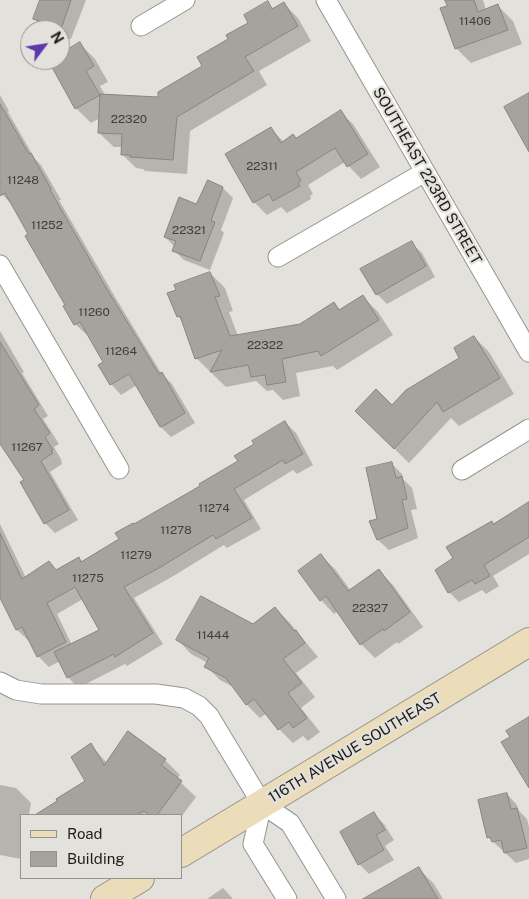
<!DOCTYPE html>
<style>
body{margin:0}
#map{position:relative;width:529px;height:899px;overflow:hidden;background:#e3e1db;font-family:"Public Sans",sans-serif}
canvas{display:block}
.legend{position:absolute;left:20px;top:814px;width:162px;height:65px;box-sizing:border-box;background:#e3e1db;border:1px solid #94938e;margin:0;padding:6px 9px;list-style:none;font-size:15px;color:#1e1d1b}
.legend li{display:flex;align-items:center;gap:10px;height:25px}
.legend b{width:25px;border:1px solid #94938e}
.north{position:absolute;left:20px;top:20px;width:50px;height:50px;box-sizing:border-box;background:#e3e1db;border:1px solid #94938e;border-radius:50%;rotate:59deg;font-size:14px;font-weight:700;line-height:20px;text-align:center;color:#1e1d1b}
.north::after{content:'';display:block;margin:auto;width:18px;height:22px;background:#5c38b1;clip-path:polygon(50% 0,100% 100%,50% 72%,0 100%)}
</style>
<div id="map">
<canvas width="529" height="899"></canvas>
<ul class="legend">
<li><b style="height:6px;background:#ebddba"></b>Road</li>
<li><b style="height:14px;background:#a5a39d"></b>Building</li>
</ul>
<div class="north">N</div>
</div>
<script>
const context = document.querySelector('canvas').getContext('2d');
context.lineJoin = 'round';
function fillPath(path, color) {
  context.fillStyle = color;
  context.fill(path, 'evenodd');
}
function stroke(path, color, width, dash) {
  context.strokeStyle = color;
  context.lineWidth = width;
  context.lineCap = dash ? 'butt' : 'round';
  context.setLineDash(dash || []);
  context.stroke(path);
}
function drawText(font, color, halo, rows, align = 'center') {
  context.font = font + ' "Public Sans",sans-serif';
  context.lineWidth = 4.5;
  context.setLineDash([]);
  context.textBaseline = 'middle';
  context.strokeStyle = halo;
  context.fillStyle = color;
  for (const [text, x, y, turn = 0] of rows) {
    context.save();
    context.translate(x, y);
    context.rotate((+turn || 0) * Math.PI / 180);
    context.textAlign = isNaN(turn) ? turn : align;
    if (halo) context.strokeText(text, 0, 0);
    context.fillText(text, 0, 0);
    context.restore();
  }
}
fillPath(new Path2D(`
 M41 0H86L71 39 60 35V30L45 29 35 19Z
 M447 0H483L486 10 498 6 513 21 522 44 471 63 456 48Z
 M267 3 274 9 284 4 298 18 311 41 259 71 267 85 190 131 187 174 145 171 143 169 136 168 122 154 123 147H114L99 133 100 118 91 123 76 108 50 61 60 60V55L80 44 95 59 108 82 100 86 105 95 159 98 204 66 230 39 250 23Z
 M0 95 9 111 8 112 35 159 41 165 61 200H59L115 297 161 373 172 384 195 423 171 437 161 427 137 385 121 395 111 384 105 363 88 333 86 334 75 324 13 205H12L0 192Z
 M340 112 353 124 380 167 361 179 345 162 308 185 313 194 310 196 311 199 287 213 281 207 267 215 254 202 271 129 284 142 296 139Z
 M208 181 223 188 233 198 221 230 224 233 210 270 184 260 174 250 175 247 165 237 197 205Z
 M411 243 422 253 435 277 387 304 377 294Z
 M210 273 225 288 233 311 229 312 238 336 301 325 334 304 341 311 363 297 378 312 393 335 337 370 333 366 296 373 300 396 283 400 273 390 267 391 256 381 226 387 196 358 183 322 178 316 177 290Z
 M0 331 24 372 22 373 48 416 43 419 59 444 54 447 62 461H61L62 464 50 472 78 520 55 533 45 523 0 429Z
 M474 337 489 352 514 394 459 426 451 418 409 463 356 411 392 407 461 359Z
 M285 422 296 433 313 465 297 474 293 470 244 500 261 529 227 548 224 545 170 578 134 598 163 644 127 666 125 664 78 688 68 677 60 661 49 667 38 656 30 639 28 640 17 630 0 596V524L26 578 49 562 57 571 79 558 83 562 121 540 134 526 239 462 256 444ZM83 599 100 630 72 645 57 614Z
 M392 464 402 474 403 479 412 488 417 509 411 510 418 538 389 550 378 540 371 522 379 520Z
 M529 503V554L493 576 499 586 486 594 482 590 459 602 449 592 436 570 454 559 491 522 494 525Z
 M321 556 335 569 351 591 379 571 393 585 423 627 398 644 397 642 375 658 361 644 338 611 334 614 321 600Z
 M275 608 289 622 318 657 296 673 315 697 301 708 320 732 308 741 303 736 293 743 279 729 267 713 260 718 246 704 235 688 220 680 206 666 208 663 191 654 178 640 253 626Z
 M91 745 107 763 165 760 180 775 177 779 196 797 181 817V815H37L87 782Z
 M0 785 16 788 31 803 29 815H21V859L0 855Z
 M507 794 517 805 519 811 527 819 529 827V859L516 863 488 837Z
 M374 814 384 824 394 840 385 846 394 860 369 874 359 864Z
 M419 869 434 884 443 899H378Z
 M223 888 233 899H207Z`), '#0003');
const building = new Path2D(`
 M40 0H71L61 29 33 19Z
 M445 0H474L478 12 498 4 508 30 455 49 440 8 447 6Z
 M268 1 272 9 284 2 298 26 245 57 254 71 177 117 173 160 130 157V155H121L122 134 98 133 100 94 158 97V92L202 66 197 57 228 39 226 35 248 23 244 15Z
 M80 42 94 66 86 71 100 95 75 109 48 60H60V54Z
 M529 93V152L504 107Z
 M0 104 29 154 31 153 51 189 50 190 105 286 159 374 162 372 185 413 165 425 160 427 129 374 110 385 98 365 103 362 80 322 74 325 63 306 65 305 25 236 28 234 5 193 0 196Z
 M341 110 368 154 347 167 335 148 296 172 301 181 298 183 300 186 273 201 269 194 253 203 225 154 271 127 281 143 293 134 296 138Z
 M208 180 223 187 211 221 215 222 200 261 172 251 176 241 164 237 179 197 196 204Z
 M412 241 426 266 376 295 360 269Z
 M210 272 220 296 215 297 230 336 300 324 334 302 339 310 363 295 379 320 321 356 318 351 282 359 286 382 267 385 265 375 251 377 248 365 210 372 222 350 195 359 180 316 177 317 167 293 176 290 174 285Z
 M474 336 500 378 443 412 437 402 394 449 355 411 376 389 392 405 406 390 459 358 454 348Z
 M0 342 39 405 34 409 50 433 45 437 53 450 51 451 53 453 41 461 69 510 44 524 20 482 24 480 0 444Z
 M285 421 303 454 285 464 283 460 234 489 252 518 216 539 213 535 159 568 124 587 153 633 115 657 114 654 67 678 54 652 99 630 75 587 47 603 66 642 37 657 22 627 16 630 0 598V533L22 579 49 561 56 570 79 557 81 562 119 539 115 533 133 523 134 524 200 486 199 484 238 461 234 456 254 444 252 441Z
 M392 462 396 478 402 476 407 499 402 500 408 528 377 540 369 521 377 519 366 468Z
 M529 502V537L484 565 490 576 475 584 472 580 448 593 435 570 453 558 446 547 492 521 493 524Z
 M321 554 348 591 379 569 410 612 384 631 383 629 360 645 326 596 320 601 298 571Z
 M201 596 253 624 275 607 294 631 296 630 305 643 283 659 302 683 288 693 307 718 293 728 289 722 278 730 254 699 246 705 226 678 204 667 209 658 176 640Z
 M529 717V788L501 742 510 737 506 731Z
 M128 731 166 759 161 765 182 781 157 815H149L144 811 136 815H35L57 801 56 799 85 781 71 757 91 743 104 765Z
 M507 793 511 809 517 808 527 848 504 853 501 840 492 842 490 837 487 838 478 800Z
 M374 812 385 830 376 835 384 850 358 865 340 832Z
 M419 867 438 899H363Z`);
fillPath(building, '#a5a39d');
stroke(building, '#878580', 1);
const street = new Path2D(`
 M326 0 529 352
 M141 26 185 0
 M278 257 425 172
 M0 265 119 469
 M462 470 529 429
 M0 682 16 690 41 694H156L184 698 199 706 209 716 262 804 290 823 336 899
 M262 804 253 844 287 899`);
const secondary = new Path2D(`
 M181 853 529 642
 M105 899 140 878`);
stroke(street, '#96948f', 21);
stroke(secondary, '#96948f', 30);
stroke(street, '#fff', 19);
stroke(secondary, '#ebddba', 28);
drawText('12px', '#403e3c', null, [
 ["11406",475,21],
 ["22320",129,119],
 ["22311",262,166],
 ["11248",23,180],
 ["11252",47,225],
 ["22321",189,230],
 ["11260",94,312],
 ["22322",265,345],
 ["11264",121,351],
 ["11267",27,447],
 ["11274",214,508],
 ["11278",176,530],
 ["11279",136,555],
 ["11275",88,578],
 ["22327",370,608],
 ["11444",213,635]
]);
drawText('15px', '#1e1d1b', '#e3e1db', [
 ["SOUTHEAST 223RD STREET",427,176,60],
 ["116TH AVENUE SOUTHEAST",355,748,-31]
]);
</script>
